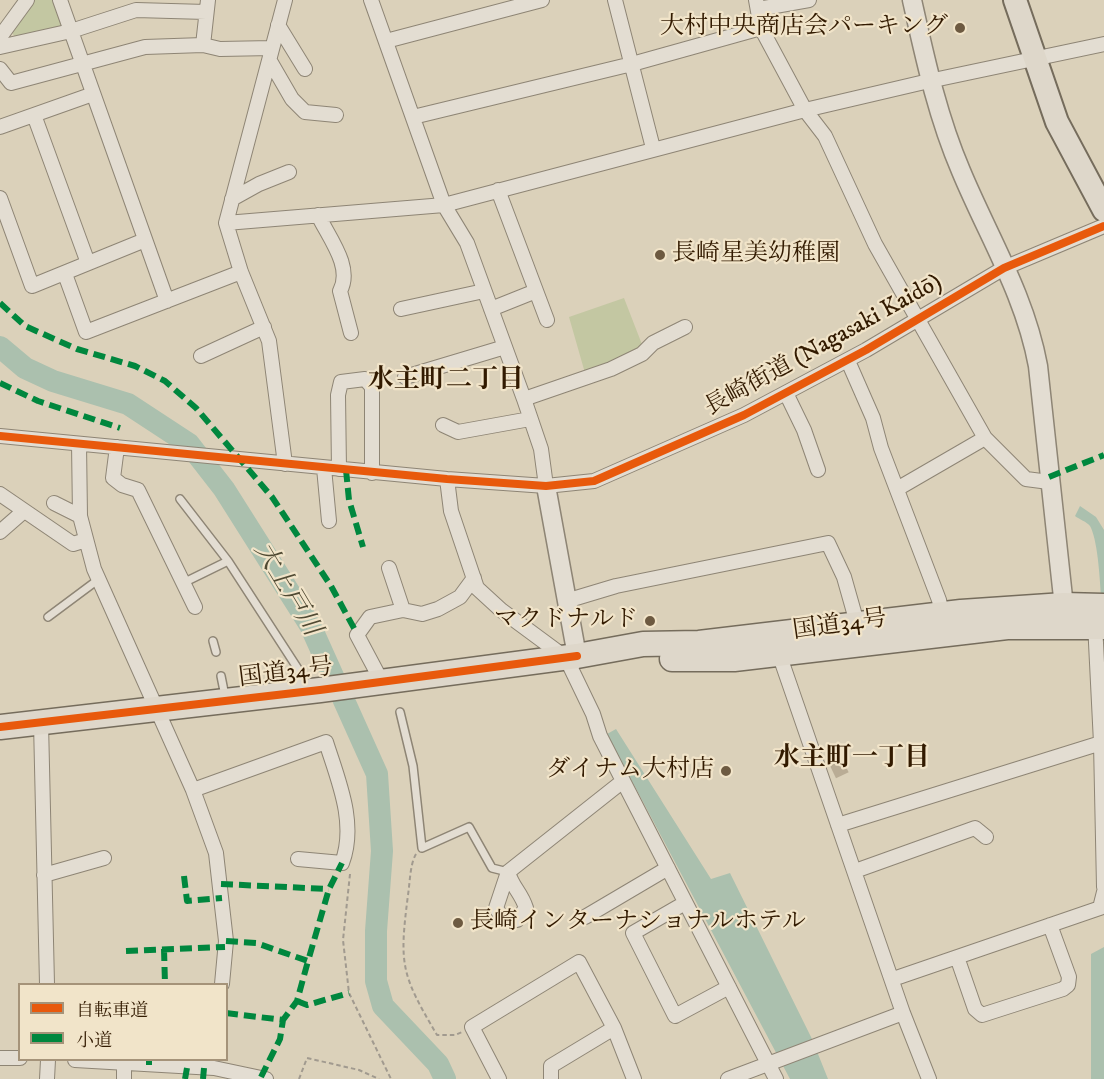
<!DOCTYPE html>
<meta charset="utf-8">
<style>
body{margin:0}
#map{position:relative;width:1104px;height:1079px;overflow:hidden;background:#dbd1ba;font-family:"IM FELL DW Pica","Noto Serif JP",serif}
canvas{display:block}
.legend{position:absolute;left:18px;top:983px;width:210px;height:78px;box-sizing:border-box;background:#f1e4c9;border:2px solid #a59379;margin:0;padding:8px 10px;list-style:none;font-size:18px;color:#321a00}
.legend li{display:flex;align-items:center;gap:12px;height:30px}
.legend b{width:30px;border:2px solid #a59379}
</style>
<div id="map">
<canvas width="1104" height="1079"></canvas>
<ul class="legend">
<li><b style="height:8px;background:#e8590c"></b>自転車道</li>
<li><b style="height:8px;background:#00873e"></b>小道</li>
</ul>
</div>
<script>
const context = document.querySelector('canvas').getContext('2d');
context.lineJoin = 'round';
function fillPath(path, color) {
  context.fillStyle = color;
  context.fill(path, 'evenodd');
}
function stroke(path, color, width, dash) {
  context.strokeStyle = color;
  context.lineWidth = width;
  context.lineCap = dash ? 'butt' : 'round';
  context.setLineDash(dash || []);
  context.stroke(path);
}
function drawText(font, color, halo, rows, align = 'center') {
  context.font = font + ' "IM FELL DW Pica","Noto Serif JP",serif';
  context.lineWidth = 4.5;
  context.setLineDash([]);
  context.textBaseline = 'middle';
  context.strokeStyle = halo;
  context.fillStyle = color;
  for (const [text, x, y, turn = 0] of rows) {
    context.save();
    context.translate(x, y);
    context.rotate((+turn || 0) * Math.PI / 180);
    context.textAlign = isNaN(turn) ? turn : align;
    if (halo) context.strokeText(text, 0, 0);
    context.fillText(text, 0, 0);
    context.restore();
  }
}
fillPath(new Path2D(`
 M35 0H54L63 29 17 40 10 30Z
 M624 298 643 347 585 373 569 317Z`), '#c3c7a2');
fillPath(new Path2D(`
 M1080 506 1096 517 1104 530V698C1102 662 1104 551 1090 526 1087 522 1079 519 1075 516Z
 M616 729 711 879 730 873 812 1039 828 1079H790L607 734Z
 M1104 947V1079H1091V954Z`), '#abc0ae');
stroke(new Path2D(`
 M0 347 25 368 53 381 128 404 189 444 224 489 310 625 377 774 382 851 376 931V981L383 1006 438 1064 445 1079`), '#abc0ae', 22);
stroke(new Path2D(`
 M833 772 850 764`), '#b9ac95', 14, [14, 7]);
const service = new Path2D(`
 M180 499 228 561
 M183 583 228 561 300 672 296 688
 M48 617 99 579
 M213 641 216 652
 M221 676 225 696
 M400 712 413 766 422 848 469 827 492 868 508 872`);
const minor = new Path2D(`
 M60 0 167 301
 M371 0 444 205 467 243 524 399 541 449 546 486
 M615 0 653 148
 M756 0 761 28 805 110 825 136 875 244 985 438 1026 479 1049 482
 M758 9 809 0
 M278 25 305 69
 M0 37 27 0
 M386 41 542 0
 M203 45 208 0
 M0 47 71 31 136 10 206 12
 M270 61 292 99 305 112 336 115
 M0 69 11 83 145 47 203 45 220 49 272 48
 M34 115 88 263
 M413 117 632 64 761 28
 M0 127 93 94
 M498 190 547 320
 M0 198 32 286 145 240
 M232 199 259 184 289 172
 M318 215C329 238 353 267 340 291L351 333
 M226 223 444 205 805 110 929 81 1104 44
 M65 274 86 332 241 272
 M401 309 484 291
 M491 309 536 291
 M201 356 264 327
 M848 361 873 418 881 448 939 600 942 614
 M405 377 505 347
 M786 393 804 430 818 470
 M524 399 611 369 642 354 653 343 685 327
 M443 425 458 432 530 419
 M0 436 447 479 546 486 594 481 744 415 866 350 1004 268 1104 226
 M79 444 80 516 94 569 193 790 216 853 226 941 222 984
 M117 447 113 478 122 485 138 490 195 607
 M285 464 269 341 241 272 226 223 285 0
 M324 468 329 521
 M339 469 338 395 341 382 365 379 372 387V473
 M447 479 451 511 477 588 501 610 566 658 593 714 600 736 776 1079
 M897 489 985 438
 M0 494 73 544 86 540
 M54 503 80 516
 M0 532 24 511
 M389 568 403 610
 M566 601 616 586 828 543 844 577 857 623
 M1095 623 1101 743 1104 887
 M777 648 903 1013 929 1079
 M382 682 357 635 370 617 403 610 422 614 438 609 460 597 474 578
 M41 723 47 984
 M193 790 326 742C338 780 357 823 342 863L298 859
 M838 825 1101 743
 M855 871 975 828 986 837
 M508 872C512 887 521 892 526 908L517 920 503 919 496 908 508 872 623 781
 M44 875 104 858
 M685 903 633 933 675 1016 729 987
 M585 917 668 868
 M957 957 975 1009 982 1015 1063 989 1068 985 1069 977 1050 925
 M893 979 1100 908 1104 892
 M0 1058H20
 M75 1060 214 1068 266 1079
 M124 1063V1079
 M47 1079 48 1060
 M499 1079 472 1027 579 962 614 1028 634 1079
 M551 1079V1066L614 1028
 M728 1079 903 1013`);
const tertiary = new Path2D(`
 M912 0C925 58 937 115 961 171 988 236 1025 295 1038 366L1065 616
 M546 486 577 656`);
const primary = new Path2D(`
 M1015 0 1057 122 1104 210`);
const trunk = new Path2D(`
 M672 659H734L1007 627H1104
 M0 727 320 690 577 656 643 644 699 643 961 612 1064 605 1104 606`);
stroke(service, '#8e8575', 10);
stroke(minor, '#8e8575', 16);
stroke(tertiary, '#8e8575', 21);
stroke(primary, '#756c5c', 26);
stroke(trunk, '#756c5c', 27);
stroke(new Path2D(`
 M416 854C410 864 410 882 408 895 399 965 401 974 437 1035H455L462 1032
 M350 874 343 940 349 993 391 1079
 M299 1079 307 1058 359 1070 379 1079`), '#a19a8f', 2, [4.5, 3]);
stroke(service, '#e3ddd2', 7);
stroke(minor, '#e3ddd2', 14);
stroke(tertiary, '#e3ddd2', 18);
stroke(primary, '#ded7ca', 22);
stroke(trunk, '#ded7ca', 24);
stroke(new Path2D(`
 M0 303 25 326 77 349 135 366 165 381 196 408 272 497 331 586 355 630
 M0 383 38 401 120 428
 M346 470 349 500 363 547
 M1049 477 1104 455
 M184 876 187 901 222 898
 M221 884 329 889
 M226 941 256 943 308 961 329 889 342 863
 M164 949 165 984
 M126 951 225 947
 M297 1001 307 1005 349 993
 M226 1013 283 1020 297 1001 308 961
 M149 1060V1065
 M261 1077 280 1039 283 1020
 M185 1079 187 1068
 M203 1079 204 1068`), '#00873e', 6, [12, 6]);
stroke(new Path2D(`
 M0 436 447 479 546 486 594 481 744 415 866 350 1004 268 1104 226
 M0 727 320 690 577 656`), '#e8590c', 8);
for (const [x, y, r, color] of [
 [960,28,6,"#6d5a41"],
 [660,255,6,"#6d5a41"],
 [650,621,6,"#6d5a41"],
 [726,771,6,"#6d5a41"],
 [458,923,6,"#6d5a41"]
]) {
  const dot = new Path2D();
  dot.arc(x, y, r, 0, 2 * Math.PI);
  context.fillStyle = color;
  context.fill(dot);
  stroke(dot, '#f1e4c9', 2);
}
drawText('24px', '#321a00', '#f1e4c9', [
 ["大村中央商店会パーキング",948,28],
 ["長崎星美幼稚園",672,255,"left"],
 ["マクドナルド",638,621],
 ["ダイナム大村店",714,771],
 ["長崎インターナショナルホテル",470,923,"left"]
], 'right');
drawText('24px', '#321a00', '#f1e4c9', [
 ["長崎街道 (Nagasaki Kaidō)",824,346,-29],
 ["国道34号",840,626,-8],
 ["国道34号",286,674,-7]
]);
drawText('bold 26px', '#321a00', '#f1e4c9', [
 ["水主町二丁目",446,382],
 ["水主町一丁目",852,760]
]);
drawText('italic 26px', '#504a33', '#f1e4c9', [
 ["大上戸川",286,590,59]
]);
</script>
